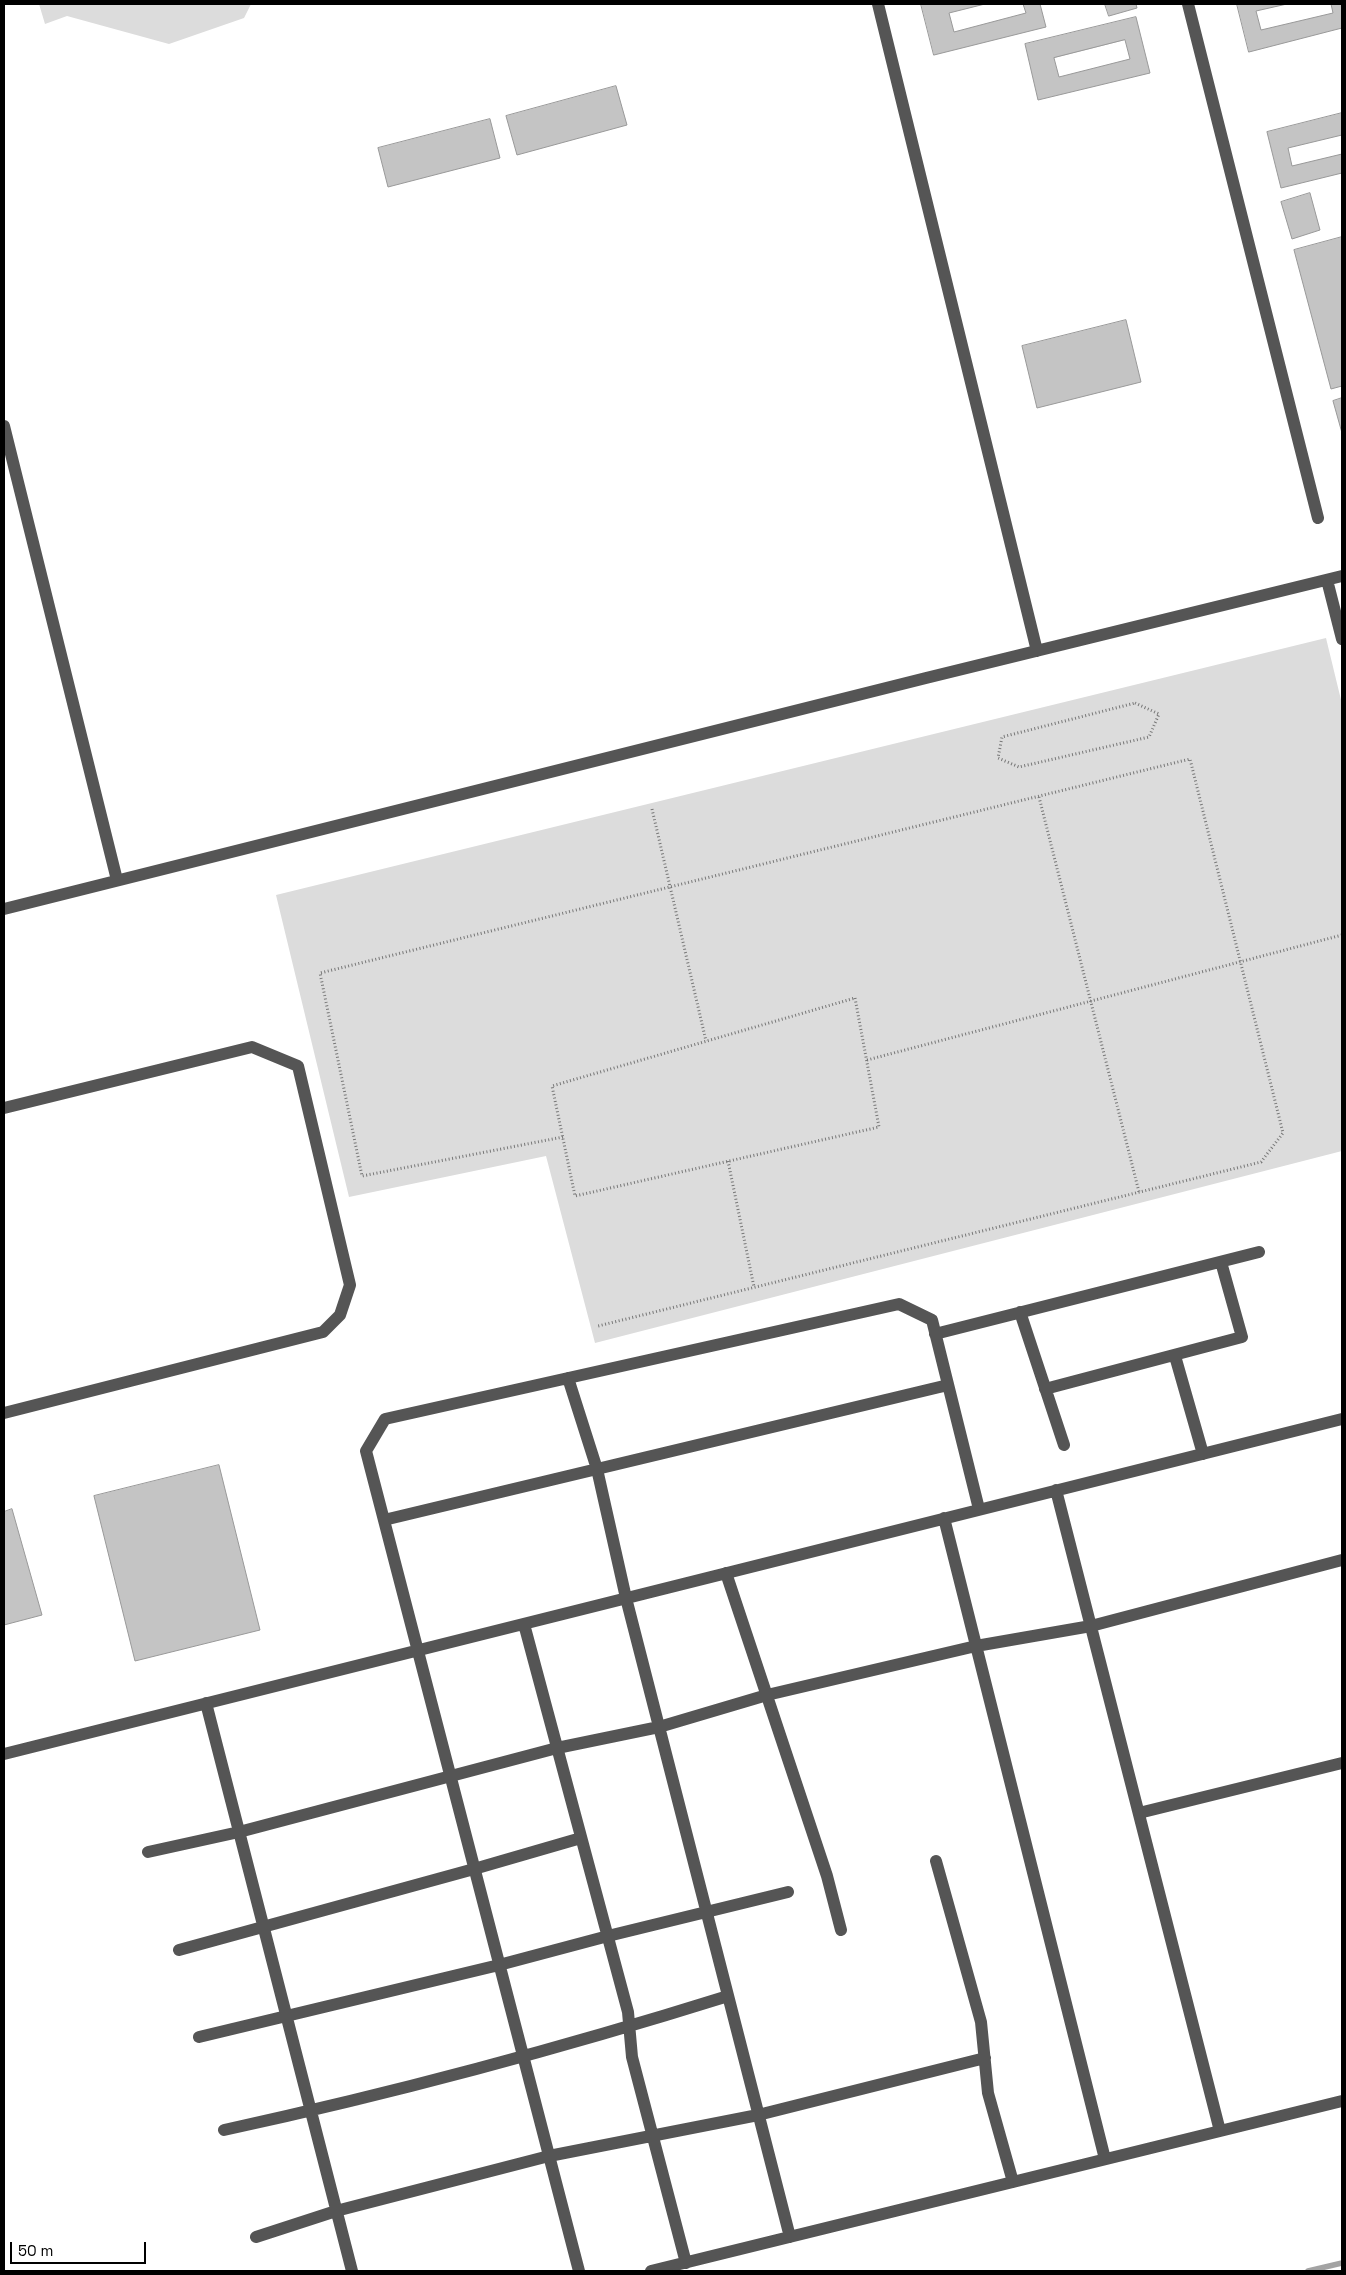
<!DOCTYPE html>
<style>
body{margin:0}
#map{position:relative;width:1346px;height:2275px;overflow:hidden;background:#fff;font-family:"Space Grotesk",sans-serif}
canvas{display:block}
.frame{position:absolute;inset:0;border:5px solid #000;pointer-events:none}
.scale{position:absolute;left:10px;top:2242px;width:136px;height:22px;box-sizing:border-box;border:2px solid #000;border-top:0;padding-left:6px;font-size:15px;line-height:18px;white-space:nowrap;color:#000;-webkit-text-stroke:4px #fff;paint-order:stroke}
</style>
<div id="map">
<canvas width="1346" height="2275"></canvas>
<div class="frame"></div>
<div class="scale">50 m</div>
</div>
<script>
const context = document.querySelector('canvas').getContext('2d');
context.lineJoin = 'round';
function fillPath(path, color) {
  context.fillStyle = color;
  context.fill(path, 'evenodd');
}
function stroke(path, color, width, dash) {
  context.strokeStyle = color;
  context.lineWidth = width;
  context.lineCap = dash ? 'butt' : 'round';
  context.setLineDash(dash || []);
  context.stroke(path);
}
fillPath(new Path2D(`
 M39 4H251L244 18 169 44 67 16 45 24Z
 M1326 638 1342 704V1151L595 1343 546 1156 349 1197 276 895Z`), '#dcdcdc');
stroke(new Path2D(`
 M1308 2271 1342 2263`), '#a3a3a3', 5.5);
const building = new Path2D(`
 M921 4H985L949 13 954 32 1026 13 1023 4H1040L1046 27 934 55Z
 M1105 4H1136L1137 8 1109 16Z
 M1237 4H1287L1256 11 1261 30 1333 13 1331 4H1342V28L1249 52Z
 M1136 17 1150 73 1038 100 1025 44ZM1125 40 1130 59 1059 77 1054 58Z
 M616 86 627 125 517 155 506 116Z
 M1342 113V135L1288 148 1292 166 1342 154V173L1281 188 1267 132Z
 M490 119 500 158 388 187 378 148Z
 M1310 193 1320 230 1292 239 1281 202Z
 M1342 237V386L1331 389 1294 250Z
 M1126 320 1141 382 1037 408 1022 346Z
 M1342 398V433L1333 401Z
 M219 1465 260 1630 135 1661 94 1496Z
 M12 1509 42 1615 4 1625V1512Z`);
fillPath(building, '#c4c4c4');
stroke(building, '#999', 1);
stroke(new Path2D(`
 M1135 703 1159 714 1149 737 1019 767 998 758 1002 737Z
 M1039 797 1139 1192
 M652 809 706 1041
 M855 998 879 1127 575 1196 552 1086Z
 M867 1060 1342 935
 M563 1137 362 1176 320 973 1190 759 1283 1133 1261 1162 598 1326
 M728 1161 754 1287`), '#777', 3, [1, 2.5]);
stroke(new Path2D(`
 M878 4 1037 651
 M1188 4 1318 518
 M4 426 117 880
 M1327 580 1342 639
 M4 909 926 678 1342 576
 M4 1108 252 1047 298 1066 350 1285 340 1315 323 1332 4 1413
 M1020 1312 1064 1445
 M935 1334 1259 1252
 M1175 1356 1203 1454
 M568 1378 597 1469 626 1598 790 2237
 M1045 1389 1242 1337 1221 1262
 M1056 1490 1220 2131
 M944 1518 1105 2159
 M384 1520 948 1385
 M726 1573 827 1876 841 1930
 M524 1624 628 2012 632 2057 686 2263
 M206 1703 352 2271
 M4 1754 1342 1419
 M1139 1813 1342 1763
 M148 1852 239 1832 557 1748 659 1727 767 1695 976 1646 1091 1626 1342 1560
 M936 1861 981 2022 988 2093 1013 2182
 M179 1950 474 1869 581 1838
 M199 2037 499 1965 608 1936 788 1892
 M224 2130C394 2093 562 2048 728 1996
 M256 2237 336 2211 549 2156 758 2115 985 2058
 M579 2271 366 1451 385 1419 899 1304 932 1320 979 1509
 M651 2271 1342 2101`), '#555', 12);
</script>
